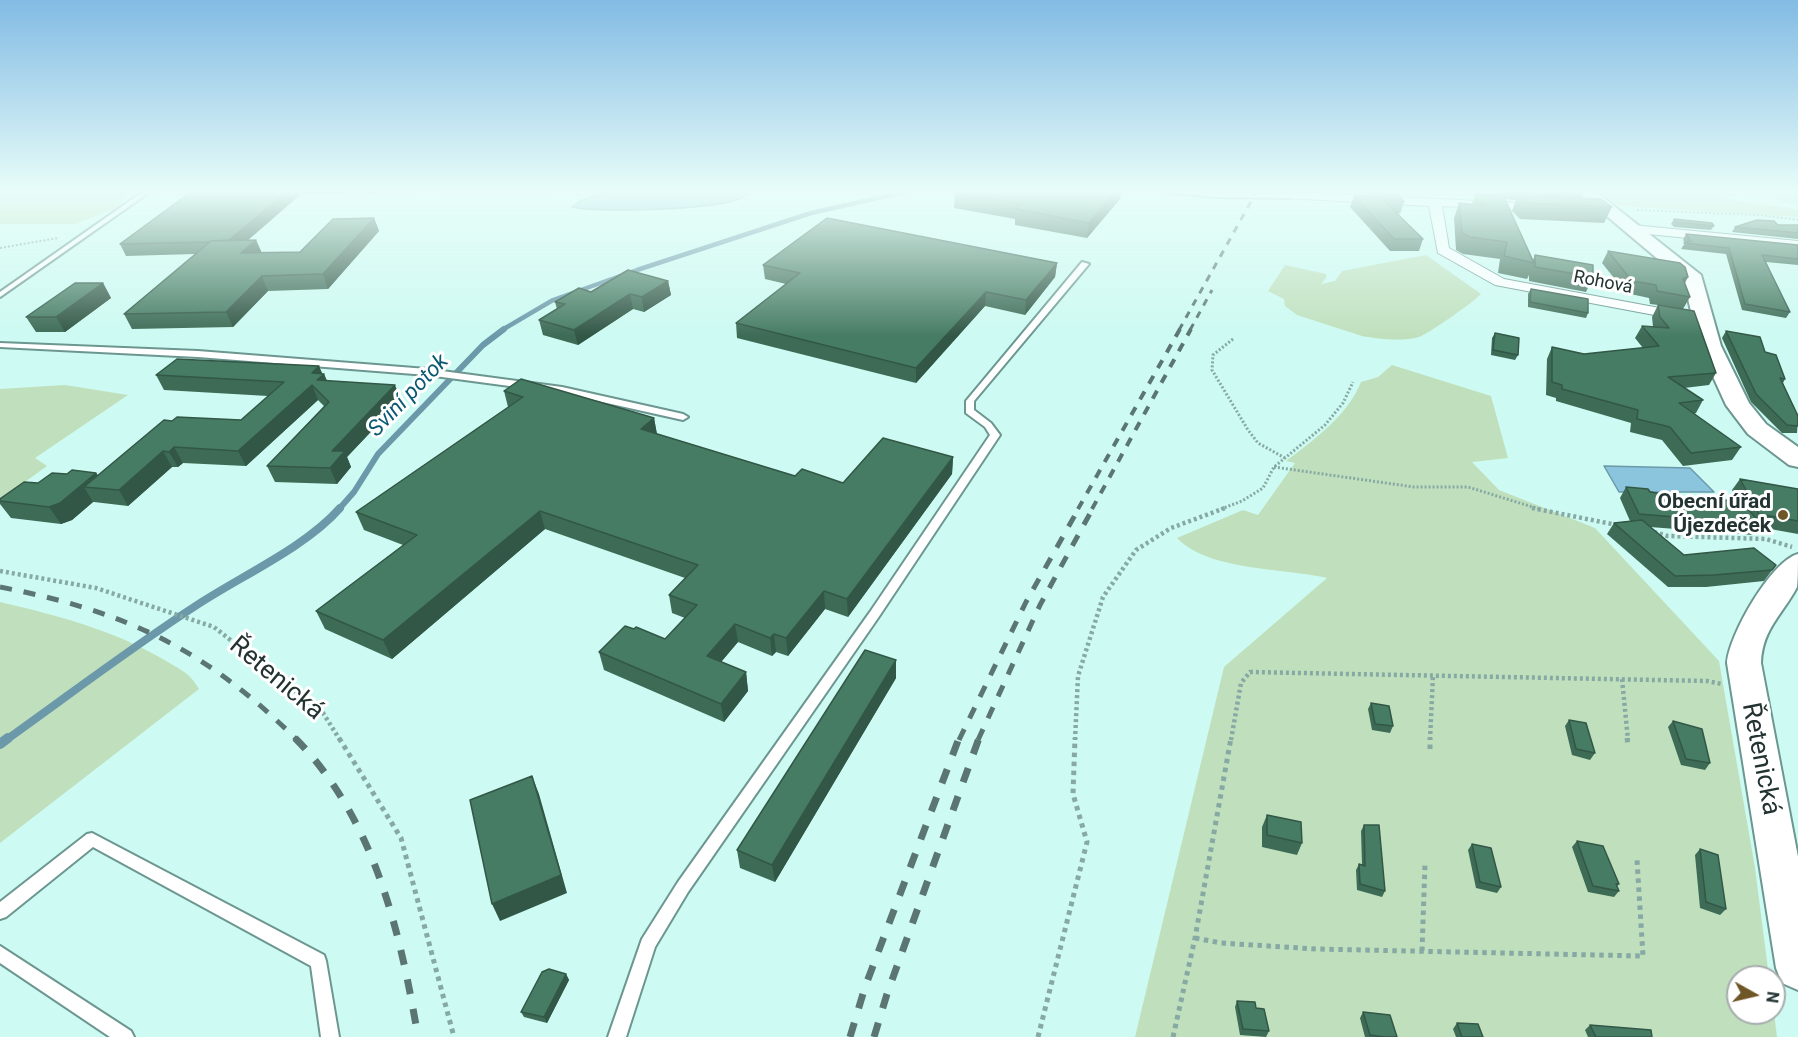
<!DOCTYPE html>
<meta charset="utf-8">
<style>
body{margin:0}
#map{position:relative;width:1798px;height:1037px;overflow:hidden;background:#cdfaf2;font-family:Roboto,sans-serif}
canvas{display:block}
.north{position:absolute;left:1726px;top:965px;width:60px;height:60px;box-sizing:border-box;background:#fff;border:2px solid #a7adad;border-radius:50%;rotate:98deg;font-size:16px;font-weight:700;line-height:24px;text-align:center;color:#223331}
.north::after{content:'';display:block;margin:auto;width:21px;height:27px;background:#6f5627;clip-path:polygon(50% 0,100% 100%,50% 72%,0 100%)}
</style>
<div id="map">
<canvas width="1798" height="1037"></canvas>
<div class="north">N</div>
</div>
<script>
const context = document.querySelector('canvas').getContext('2d');
context.lineJoin = 'round';
function fillPath(path, color) {
  context.fillStyle = color;
  context.fill(path, 'evenodd');
}
function stroke(path, color, width, dash) {
  context.strokeStyle = color;
  context.lineWidth = width;
  context.lineCap = dash ? 'butt' : 'round';
  context.setLineDash(dash || []);
  context.stroke(path);
}
function drawText(font, color, halo, rows, align = 'center') {
  context.font = font + ' Roboto,sans-serif';
  context.lineWidth = 6;
  context.setLineDash([]);
  context.textBaseline = 'middle';
  context.strokeStyle = halo;
  context.fillStyle = color;
  for (const [text, x, y, turn = 0] of rows) {
    context.save();
    context.translate(x, y);
    context.rotate((+turn || 0) * Math.PI / 180);
    context.textAlign = isNaN(turn) ? turn : align;
    if (halo) context.strokeText(text, 0, 0);
    context.fillText(text, 0, 0);
    context.restore();
  }
}
fillPath(new Path2D(`
 M0 191H139L125 198 117 208 75 224H0Z
 M1599 191H1707L1737 201 1791 208 1798 210V217L1619 206Z
 M1745 191H1798V206Z
 M1426 255 1481 294C1474 302 1428 334 1419 337 1403 342 1379 339 1362 336L1297 315 1285 306 1284 299 1268 291 1285 265 1326 274V278L1321 284 1335 281 1342 271Z
 M1392 365 1491 396 1508 458 1472 462 1499 490 1595 528 1719 661 1755 868 1769 977H1738V1013H1774L1777 1037H1135L1224 667 1327 578C1285 568 1208 571 1177 538L1243 510 1258 515 1295 463 1286 461C1314 440 1348 415 1361 382L1378 377Z
 M65 385 128 395 35 458 47 466 0 500V389Z
 M0 602C56 615 110 629 161 658 177 668 190 672 199 689L0 843Z`), '#c0e0bd');
const water = new Path2D(`
 M623 191H749C747 193 745 196 743 197 722 210 598 213 572 207 589 194 603 193 623 191Z
 M1604 466 1690 468 1714 492H1619Z`);
fillPath(water, '#8ac5dd');
stroke(water, '#6b99a9', 1.5);
stroke(new Path2D(`
 M502 330 553 300 637 270 811 213 909 191`), '#6b99a9', 4.5);
stroke(new Path2D(`
 M339 509 354 492 378 454 483 345 504 329`), '#6b99a9', 6);
stroke(new Path2D(`
 M6 740C69 695 132 647 197 605 241 576 306 547 340 508`), '#6b99a9', 8);
stroke(new Path2D(`
 M0 744 8 738`), '#6b99a9', 10);
const lane = new Path2D(`
 M144 191H151L0 297V292Z
 M1169 191 1290 194 1293 196 1290 198 1218 197 1172 193Z
 M1082 262 1089 264 974 401V410L991 423 1000 435 878 618 688 892 655 947 626 1037H608L642 939 678 882 870 612 990 435 985 427 966 413V401Z
 M0 343 198 351 427 369 562 387 683 414 688 417 683 420 562 393 427 375 198 357 0 347Z
 M92 833 324 955 326 961 339 1037H321L311 966 93 847 6 917 0 919V902L87 834Z
 M0 946 131 1031 134 1037H110L0 963Z`);
const street = new Path2D(`
 M1290 192 1544 204V210L1540 211 1442 206 1449 248 1504 279 1681 312 1688 316 1681 320 1495 285 1438 253 1429 206 1286 198V194Z
 M1632 225 1798 241V249L1628 232 1626 229 1628 226Z`);
const secondary = new Path2D(`
 M1577 191H1595L1701 275 1721 346 1749 403 1766 424 1798 447V467L1789 465 1748 434 1726 405 1699 346 1684 281Z
 M1798 554C1798 563 1798 579 1797 587 1783 614 1762 629 1761 663L1798 857V990L1782 983 1776 968 1727 663C1729 635 1771 561 1798 554Z`);
stroke(lane, '#6c9690', 4);
stroke(street, '#6c9690', 2);
stroke(secondary, '#6c9690', 4);
stroke(new Path2D(`
 M443 191 455 194 556 191
 M1637 210 1758 215 1798 220
 M0 248 58 238`), '#87a9a4', 2, [2, 2]);
stroke(new Path2D(`
 M1233 339 1213 355 1212 370 1248 430 1258 443 1285 458
 M1274 467 1414 487H1468L1539 509
 M1221 509 1242 501 1263 488 1274 467 1325 425 1343 403 1353 382`), '#87a9a4', 3, [2, 2]);
stroke(new Path2D(`
 M1532 508 1617 525
 M1654 532 1668 536 1766 539 1792 547
 M0 571 96 588 214 627 323 713 340 740
 M1622 679 1628 740
 M1075 740 1078 676 1103 597 1136 550 1171 528 1225 508
 M1231 740 1241 683 1250 672 1707 681 1722 684
 M1430 740 1433 676`), '#87a9a4', 4.5, [3, 3]);
stroke(new Path2D(`
 M339 738 401 838 454 1037
 M1627 738 1628 745
 M1430 749V738
 M1195 938 1221 943 1316 949 1643 956 1637 860
 M1422 951 1425 864
 M1038 1037 1087 842 1073 794 1075 738
 M1173 1037 1195 938 1231 738`), '#87a9a4', 5, [4.5, 4.5]);
fillPath(lane, '#fff');
fillPath(street, '#fff');
fillPath(secondary, '#fff');
stroke(new Path2D(`
 M1179 330 1257 191
 M1190 330 1212 290`), '#5b7672', 3, [7, 7]);
stroke(new Path2D(`
 M1078 509 1180 329
 M1092 509 1191 329`), '#5b7672', 4, [9, 9]);
stroke(new Path2D(`
 M0 587C125 611 206 649 297 740
 M959 740 1026 602 1079 508
 M978 740 1040 605 1093 508`), '#5b7672', 5, [12, 12]);
stroke(new Path2D(`
 M295 738C374 818 400 930 418 1037
 M850 1037 865 987 959 738
 M874 1037 887 994 979 738`), '#5b7672', 7, [15, 15]);
fillPath(new Path2D(`
 M178 191H419L418 192 301 194 248 240H256L262 253 300 252 374 218 379 231 328 289 268 291 233 327 132 329 124 314 195 254 126 256 120 244 191 192H178Z
 M957 191H1121L1120 199 1087 238 1015 225V219L954 208 955 193Z
 M1356 191H1388L1387 194 1404 202 1400 214 1397 213 1423 239 1419 251H1390L1350 207 1354 196H1366L1367 193H1357Z
 M1495 191H1583L1584 192 1581 198 1612 207 1604 223 1520 219 1512 211 1516 200 1505 199 1533 260 1535 255 1593 277 1586 292 1529 281V275L1527 279 1498 273 1500 259 1463 254 1456 250 1454 218 1459 203 1472 204 1475 194 1494 195V194Z
 M1674 219 1714 226 1711 230 1674 227 1671 224Z
 M1778 225H1798V239L1732 232 1735 227Z
 M1686 234 1798 245V265L1766 262 1790 312 1786 318 1742 310 1726 254 1681 249 1685 243 1683 240Z
 M1608 251 1688 277 1685 283 1690 297 1683 309 1716 373 1709 385 1684 388 1703 400 1696 413 1694 414 1741 447 1732 460 1683 466 1662 440 1630 432 1631 423 1556 401V398L1546 395 1547 359 1552 347 1584 354 1643 348 1635 338 1642 326 1653 327 1652 317 1658 305 1650 304 1649 298 1626 293 1602 263Z
 M1057 263 1055 277 1025 315 985 306 916 383 737 338 736 323 786 284 765 279 763 265Z
 M668 281 671 295 644 312 633 309 578 345 543 335 539 320 557 309 555 302 591 292Z
 M103 283 111 298 65 332H36L26 317Z
 M1531 289 1588 313 1586 318 1528 307V294Z
 M1726 331 1765 352 1785 379 1783 383 1798 416 1797 433H1782L1751 402 1722 338Z
 M1495 333 1518 355 1515 360 1491 355 1492 338Z
 M324 374 327 381 401 400 347 457 351 467 337 484 275 482 267 466 324 406 318 400 246 466 183 463 178 467H172L128 506 94 502H93L72 520 61 524 11 518 0 504V499L38 483 67 474 96 473 98 475 241 420 268 396 164 390 156 375Z
 M504 391 654 418 657 434 795 476 843 483 953 457 952 474 848 617 825 609 788 656 776 652 772 656 738 642 721 662 746 672 748 691 724 722 604 670 599 652 634 629 665 639 685 618 672 613 669 595 685 578 545 529 392 659 325 629 316 611 403 545 364 530 356 512 508 407Z
 M1740 479 1798 489V534L1759 527 1753 535 1650 527 1684 555 1776 565 1764 581 1706 587H1668L1607 534 1614 523 1630 521 1620 498 1626 487 1688 498 1738 501 1732 490Z
 M896 660V678L775 882 740 868 737 850Z
 M1371 703 1393 726 1390 733 1372 730 1368 709Z
 M1569 720 1595 753 1590 760 1572 755 1565 726Z
 M1673 721 1710 763 1705 770 1681 765 1668 727Z
 M1267 815 1302 843 1297 855 1262 847V827Z
 M1364 825 1385 891 1382 897 1357 890 1356 870 1359 864 1362 865 1361 831Z
 M1577 841 1619 884 1617 886 1619 891 1614 897 1588 892 1572 847Z
 M1472 844 1501 887 1497 893 1476 888 1468 850Z
 M1700 849 1726 909 1720 915 1700 908 1695 855Z
 M566 974 569 980 547 1023 524 1017 521 1012Z
 M1237 1001 1256 1008 1269 1031 1266 1037 1240 1035 1235 1007Z
 M1363 1012 1397 1037H1365L1360 1018Z
 M1457 1023 1483 1037H1456L1453 1029Z
 M1590 1025 1652 1037H1588L1585 1030Z`), '#3d6b56');
fillPath(new Path2D(`
 M288 191H299L301 194 232 254 227 242Z
 M1116 191H1121L1120 199 1087 238 1089 223Z
 M374 218 379 231 328 289 323 274Z
 M256 240 262 254 241 253Z
 M1057 263 1055 277 1025 315 1026 300Z
 M262 276 268 291 233 327 226 312Z
 M668 281 671 295 644 312 642 297Z
 M103 283 111 298 65 332 56 317Z
 M986 292 985 306 916 383V368Z
 M630 294 633 309 578 345 574 330Z
 M319 366 323 375 324 374 330 388 323 395 312 373Z
 M312 385 318 400 246 466 238 451Z
 M395 385 401 400 347 457 351 467 337 484 330 468 332 451Z
 M654 418 657 435 641 429Z
 M174 447 183 463 178 467 169 452Z
 M163 451 172 467 128 506 119 490Z
 M953 457 952 474 848 617 847 599Z
 M96 473 106 489 84 487 93 502 72 520 61 524 49 507Z
 M540 511 545 529 392 659 383 640Z
 M824 591 825 609 788 656 786 638Z
 M735 624 738 642 710 675 707 656Z
 M774 634 776 652 772 656 770 638Z
 M896 660V678L775 882 772 865Z
 M746 672 748 691 724 722 721 704Z
 M532 776 539 794 567 893 500 921 492 904Z
 M566 974 569 980 547 1023 544 1017Z`), '#325746');
const building = new Path2D(`
 M192 191H288L229 240 211 241 209 242 120 244Z
 M957 191H1116L1089 223 1016 209 1021 204 955 193Z
 M1367 193 1398 194 1404 202 1382 199 1423 239H1394L1354 196H1369Z
 M1475 194 1503 195 1534 263 1504 256 1507 242 1470 237 1462 233 1459 203 1485 206Z
 M1518 196 1601 199 1612 207 1526 203Z
 M374 218 323 274 262 276 226 312 124 314 211 241 256 240 241 253 300 252 333 219Z
 M827 218 1057 263 1026 300 986 292 916 368 736 323 800 273 763 265Z
 M1674 219 1712 223 1714 226 1676 222Z
 M1757 220 1774 221 1778 225H1798V233L1735 227Z
 M1686 234 1798 245V259L1762 255 1790 312 1745 304 1729 248 1684 243 1691 241Z
 M1608 251 1680 263 1685 267 1688 277 1683 279 1690 297 1657 291 1656 285 1632 281Z
 M1535 255 1593 265V277L1535 267Z
 M628 270 668 281 642 297 630 294 574 330 539 320 565 304 555 302 579 288 591 292Z
 M75 283H103L56 317H26Z
 M1531 289 1588 299V313L1530 302Z
 M1658 305 1694 311 1716 373 1668 377 1703 400 1679 403 1741 447 1691 453 1670 427 1637 419 1638 410 1562 389V385L1552 382V347L1584 354 1659 346 1642 326 1669 328 1660 317Z
 M1726 331 1760 337 1765 352 1776 355 1785 379 1780 378 1798 416V426L1787 425 1756 394Z
 M1495 333 1519 338 1518 355 1493 350Z
 M177 359 319 366 312 373 324 374 317 380 395 385 332 451H345L330 468 267 466 329 402 312 385 238 451 174 447 169 452 163 451 119 490 84 487 164 420 172 421 177 417 241 420 284 382 156 375Z
 M521 379 654 418 641 429 795 476 802 469 843 483 883 438 953 457 847 599 824 591 786 638 774 634 770 638 735 624 707 656 746 672 721 704 599 652 625 626 634 629 636 627 665 639 697 605 669 595 698 565 540 511 383 640 316 611 417 535 356 512 523 397 504 391Z
 M72 470 96 473 60 503 49 507 0 501V499L24 482 38 483 52 473 67 474Z
 M1740 479 1798 489V521L1759 514Z
 M1626 487 1648 489 1650 492 1688 498 1741 501 1761 524 1639 514Z
 M1642 520 1684 555 1754 548 1776 565 1772 570 1714 575 1675 576 1614 523Z
 M865 650 896 660 772 865 737 850Z
 M1371 703 1389 706 1393 726 1375 724Z
 M1569 720 1586 723 1595 753 1576 749Z
 M1673 721 1702 729 1710 763 1686 759Z
 M532 776 561 875 492 904 470 800Z
 M1267 815 1301 822 1302 843 1267 835Z
 M1364 825H1379L1385 891 1360 884 1359 864 1365 866Z
 M1577 841 1603 846 1619 884H1616L1619 891 1593 886Z
 M1472 844 1491 848 1501 887 1480 882Z
 M1700 849 1718 855 1726 909 1706 902Z
 M549 969 566 974 544 1017 521 1012 542 972Z
 M1237 1001 1255 1002 1256 1008 1264 1009 1269 1031 1243 1029Z
 M1363 1012 1390 1015 1397 1037H1384L1370 1035Z
 M1457 1023 1478 1024 1483 1037H1462Z
 M1590 1025 1651 1030 1652 1037H1596Z`);
fillPath(building, '#477c64');
stroke(building, '#325746', 1.5);
const sky = context.createLinearGradient(0, 0, 0, 336);
sky.addColorStop(0, '#82bbe4');
sky.addColorStop(0.57, '#e8fdf9');
sky.addColorStop(1, '#e8fdf900');
context.fillStyle = sky;
context.fillRect(0, 0, 1798, 336);
for (const [x, y, r, color] of [
 [1783,515,6,"#6f5627"]
]) {
  const dot = new Path2D();
  dot.arc(x, y, r, 0, 2 * Math.PI);
  context.fillStyle = color;
  context.fill(dot);
  stroke(dot, '#fff', 2);
}
drawText('18px', '#223331', '#fff', [
 ["Rohová",1603,283,11]
]);
drawText('bold 21px', '#223331', '#fff', [
 ["Obecní úřad",1771,503],
 ["Újezdeček",1771,527]
], 'right');
drawText('italic 22px', '#0a5972', '#fff', [
 ["Sviní potok",409,396,-46]
]);
drawText('26px', '#223331', '#fff', [
 ["Řetenická",276,679,40],
 ["Řetenická",1760,759,79]
]);
</script>
